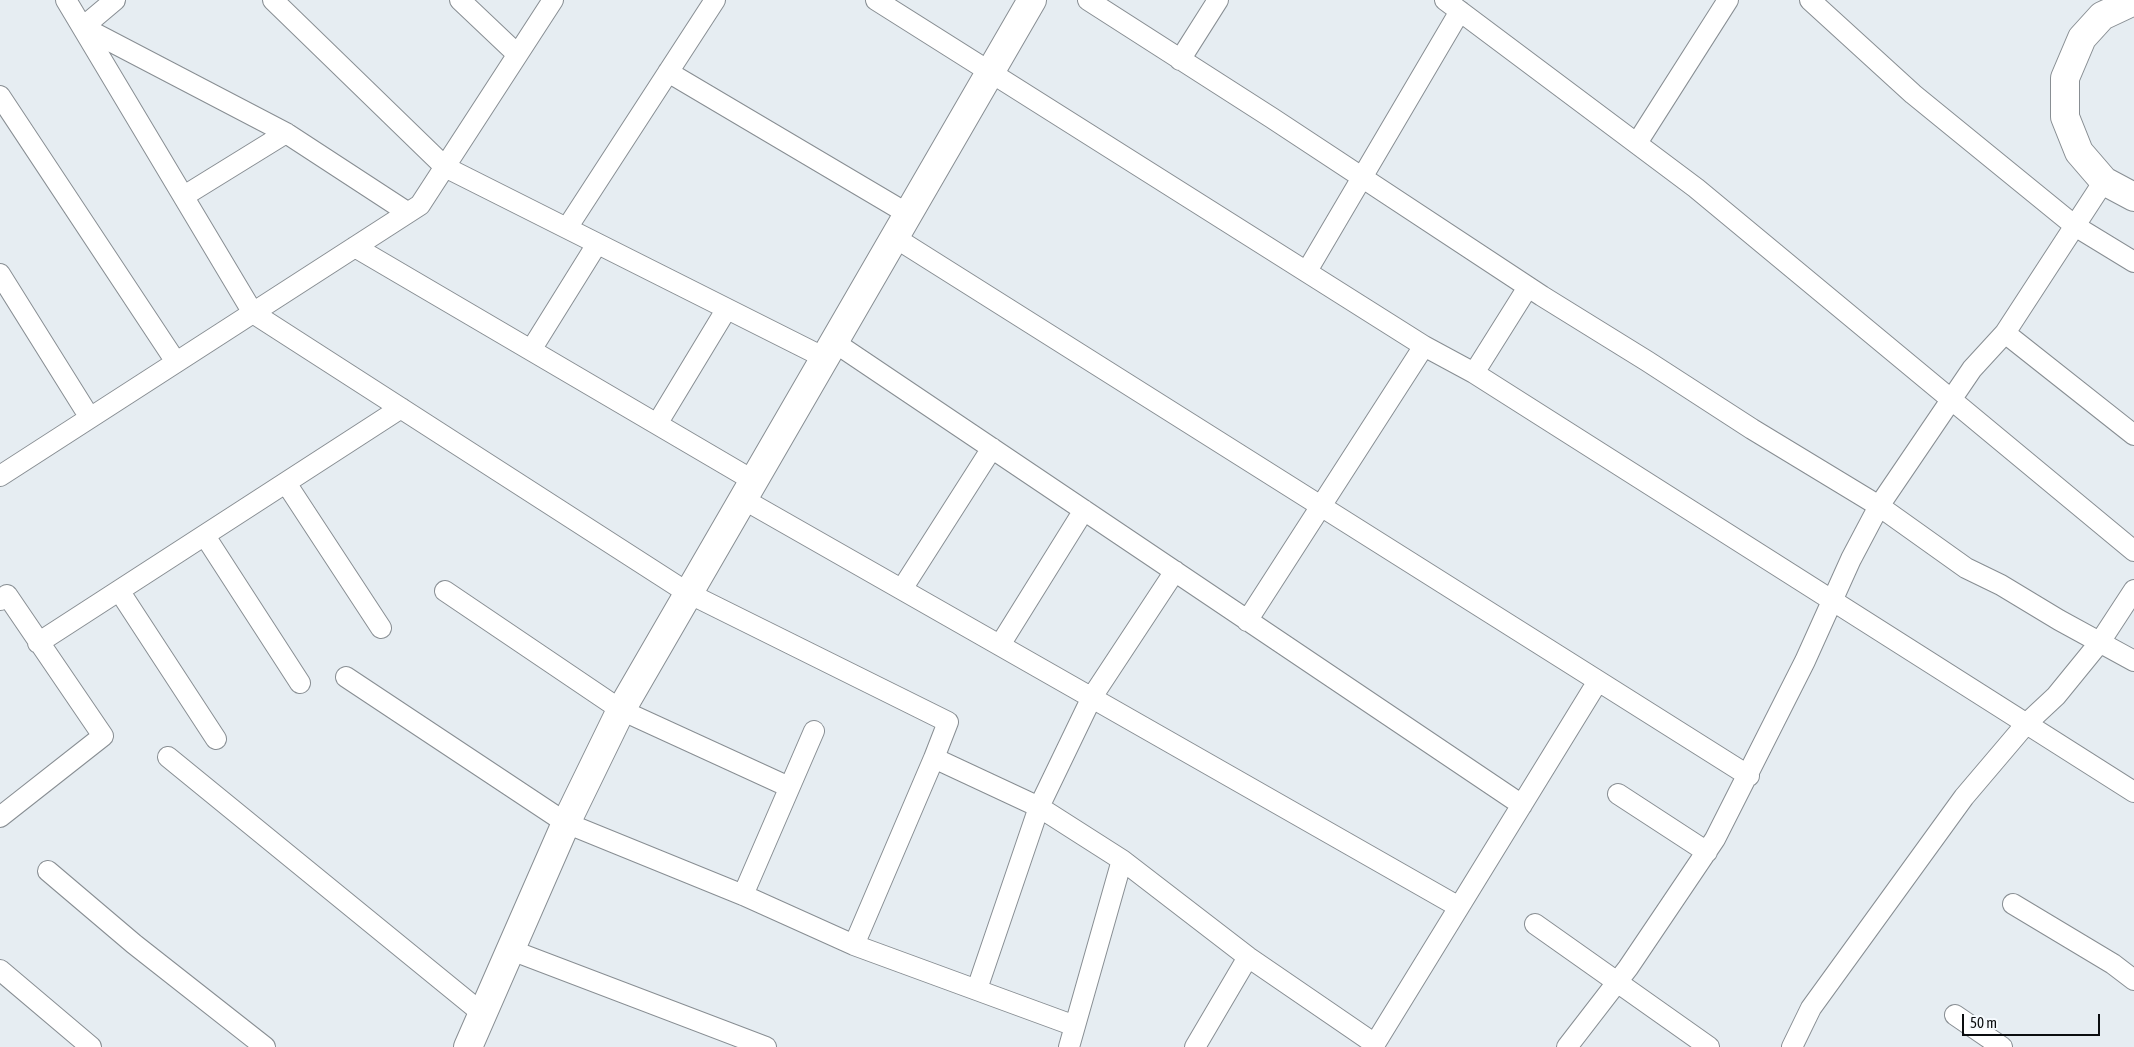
<!DOCTYPE html>
<style>
body{margin:0}
#map{position:relative;width:2134px;height:1047px;overflow:hidden;background:#e6edf2;font-family:"Asap Condensed",sans-serif}
canvas{display:block}
.scale{position:absolute;left:1962px;top:1014px;width:138px;height:22px;box-sizing:border-box;border:2px solid #0b0d0f;border-top:0;padding-left:6px;font-size:15px;line-height:18px;white-space:nowrap;color:#0b0d0f;-webkit-text-stroke:4px #f5fafe;paint-order:stroke}
</style>
<div id="map">
<canvas width="2134" height="1047"></canvas>
<div class="scale">50 m</div>
</div>
<script>
const context = document.querySelector('canvas').getContext('2d');
context.lineJoin = 'round';
function stroke(path, color, width, dash) {
  context.strokeStyle = color;
  context.lineWidth = width;
  context.lineCap = dash ? 'butt' : 'round';
  context.setLineDash(dash || []);
  context.stroke(path);
}
const street = new Path2D(`
 M66 0 253 313 688 593 948 722 934 758 1039 807 1122 860 1248 957 1375 1044
 M115 0 83 27 286 133 407 212
 M273 0 445 167 825 358
 M460 0 517 54
 M876 0 1424 346 1474 373 2134 792
 M1088 0 1272 118 1542 296 1647 361 1752 429 1879 506 1966 568 2001 585 2059 620 2134 661
 M1445 0 1696 188 2134 551
 M1810 0 1913 94 2075 226 2134 262
 M1180 60 1218 0
 M668 72 908 214
 M0 96 176 362
 M1637 143 1728 0
 M184 196 286 133
 M567 228 715 0
 M894 237 1749 776
 M355 247 754 481
 M1307 271 1460 11
 M0 274 90 418
 M2005 333 2134 435
 M834 342 1522 805
 M531 350 597 244
 M1474 373 1528 287
 M657 424 726 310
 M0 476 420 205 553 0
 M286 483 381 628
 M743 499 1459 907
 M205 536 300 683
 M902 589 992 448
 M445 591 621 710 789 787
 M120 592 216 739
 M0 600 7 595 103 736 0 817
 M1247 621 1424 346
 M38 643 401 408
 M1000 645 1084 510
 M346 677 566 823 743 895 854 945 1075 1026
 M168 757 483 1014
 M1618 794 1707 852
 M48 871 134 944 265 1047
 M743 895 814 731
 M2013 904 2113 964 2134 980
 M1535 924 1709 1047
 M854 945 934 758
 M511 950 766 1047
 M0 970 91 1047
 M977 989 1039 807 1092 697 1175 571
 M1955 1015 2002 1047
 M1069 1047 1122 860
 M1195 1047 1248 957
 M1373 1047 1598 681
 M1567 1047 1628 968 1715 839 1805 661 1851 559 1879 506 1972 369 2005 333 2104 181
 M1792 1047 1811 1008 1964 797 2026 724 2056 696 2100 642 2134 590`);
const secondary = new Path2D(`
 M2134 1 2102 16 2082 38 2065 78V117L2079 152 2104 181 2134 197
 M468 1047 566 823 621 710 1032 0`);
stroke(street, '#888e93', 22);
stroke(secondary, '#888e93', 30);
stroke(street, '#fff', 20);
stroke(secondary, '#fff', 28);
</script>
